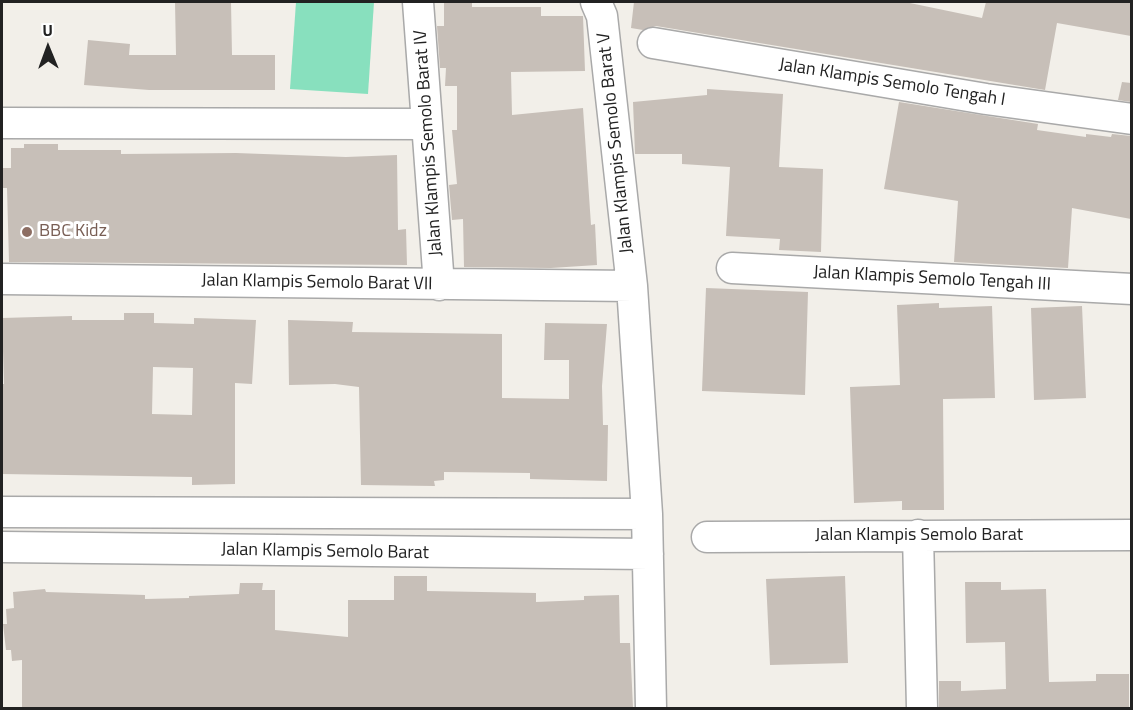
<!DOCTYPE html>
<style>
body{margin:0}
#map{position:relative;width:1133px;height:710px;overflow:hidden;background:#f2efe9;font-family:"Titillium Web",sans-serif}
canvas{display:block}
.frame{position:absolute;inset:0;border:3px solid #222;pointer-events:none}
.north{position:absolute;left:18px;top:18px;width:60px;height:60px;-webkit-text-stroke:4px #fff;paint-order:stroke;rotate:359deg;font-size:16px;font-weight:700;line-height:24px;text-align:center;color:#222}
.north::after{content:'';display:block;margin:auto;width:21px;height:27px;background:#222;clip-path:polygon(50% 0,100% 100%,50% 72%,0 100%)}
</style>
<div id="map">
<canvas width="1133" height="710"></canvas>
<div class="frame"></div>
<div class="north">U</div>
</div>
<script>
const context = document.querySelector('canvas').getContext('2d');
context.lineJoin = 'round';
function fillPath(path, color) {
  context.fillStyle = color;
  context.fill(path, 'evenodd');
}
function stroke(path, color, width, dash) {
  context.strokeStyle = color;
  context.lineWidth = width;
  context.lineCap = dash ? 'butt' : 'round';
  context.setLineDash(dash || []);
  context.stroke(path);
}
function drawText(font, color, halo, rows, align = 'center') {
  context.font = font + ' "Titillium Web",sans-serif';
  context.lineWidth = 6;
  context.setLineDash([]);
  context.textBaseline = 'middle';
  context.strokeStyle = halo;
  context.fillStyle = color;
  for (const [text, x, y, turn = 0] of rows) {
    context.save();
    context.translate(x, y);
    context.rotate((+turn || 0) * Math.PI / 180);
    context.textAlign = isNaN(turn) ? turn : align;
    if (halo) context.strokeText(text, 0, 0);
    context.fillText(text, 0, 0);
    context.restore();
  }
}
fillPath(new Path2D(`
 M296 2H374L368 94 290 89Z`), '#88e0be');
fillPath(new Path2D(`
 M175 2H231L232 55H275V90H149L84 85 88 40 130 44 129 55H176Z
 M472 2V7H541V16H583L585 71 511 72 512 115 583 108 591 225 595 224 597 265 551 268 464 267 463 219 452 220 449 185 457 184 452 130H457V86H445L446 68H440L437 26H444V3Z
 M634 2H905L982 18 986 2H1131V36L1057 23 1045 90 656 26 643 30 631 28Z
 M1122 82 1131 83V102L1118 100Z
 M707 89 783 94 779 167 823 169 821 252 779 250 780 239 726 236 730 167 682 164V154H635L633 102 707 95Z
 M899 102 1038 124 1037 130 1086 137V134L1111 137 1112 134 1131 136V219L1072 208 1068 268 954 262 958 201 884 189Z
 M24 144H58V150H121V154L236 153 346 157 397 155 398 230 406 229 407 265 9 262 7 188H2V168H11V148H24Z
 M706 288 808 292 805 395 702 391Z
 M939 303V308L992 306 995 398 943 399 944 510H902V501L854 503 850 387 900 385 897 305Z
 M1082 306 1086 398 1034 400 1031 308Z
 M124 313H154V323L194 324V318L256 320 252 384 235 383V484L192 485V477L2 474V384H4L2 318 72 316V320H124ZM153 367 193 368 192 415 152 414Z
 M288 320 353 322 352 332 502 334V398L569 399V360H544L545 323 607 324 602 386 603 425H608L607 481 530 479V473L444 472V480L434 481 435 486 361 485 359 387 335 384 289 385Z
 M394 576H427V591L536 593V602L584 600V596L619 595 620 643H630L633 708H22V660L12 661 11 650H6L3 624H7L6 609 14 608 13 592 45 589 46 592 145 595V599L189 598V596L239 594 240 583H263L262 590H275V630L348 637V600H394Z
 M845 576 848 663 770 665 766 579Z
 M965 582H1001V590L1046 589 1049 682 1096 681V674H1129V708H939V681H961V691L1006 689 1005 642 966 643Z`), '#c7bfb8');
const street = new Path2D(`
 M418 2 439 285
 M596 2 602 16 632 286 647 514 651 708
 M653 43 986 99 1132 119
 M2 123 427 124
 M732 268 1132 289
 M2 279 632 286
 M2 512 647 514
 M918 535 922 708
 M707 537 1132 535
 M2 547 648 554`);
stroke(street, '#a9a9a9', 33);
stroke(street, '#fff', 30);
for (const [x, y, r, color] of [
 [27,232,6,"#8d6e63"]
]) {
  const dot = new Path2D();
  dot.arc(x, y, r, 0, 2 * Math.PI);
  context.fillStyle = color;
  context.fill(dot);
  stroke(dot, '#fff', 2);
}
drawText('18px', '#222', '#fff', [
 ["Jalan Klampis Semolo Tengah I",892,83,9],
 ["Jalan Klampis Semolo Barat IV",429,143,-94],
 ["Jalan Klampis Semolo Barat V",616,143,-96],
 ["Jalan Klampis Semolo Tengah III",932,279,3],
 ["Jalan Klampis Semolo Barat VII",317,283,1],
 ["Jalan Klampis Semolo Barat",919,536],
 ["Jalan Klampis Semolo Barat",325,552,1]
]);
drawText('18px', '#785e54', '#fff', [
 ["BBC Kidz",39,232]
], 'left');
</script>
